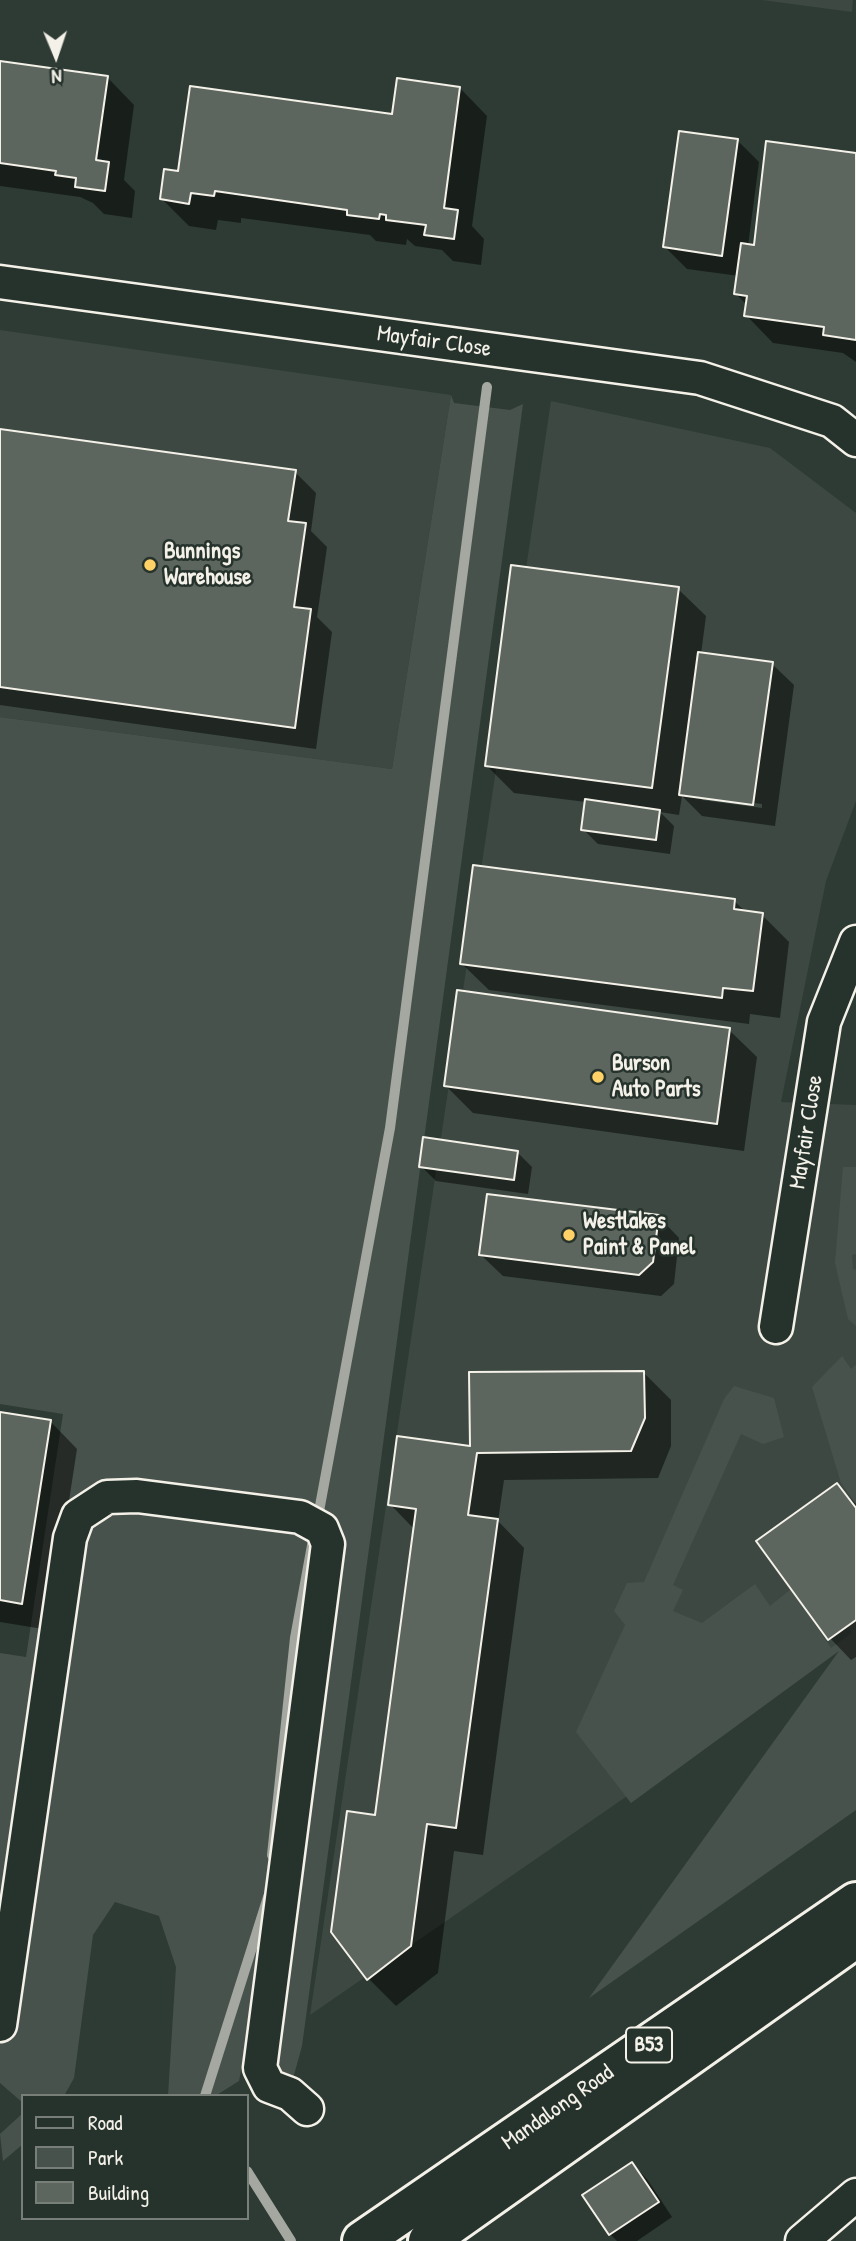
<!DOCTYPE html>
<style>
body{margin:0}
#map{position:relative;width:856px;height:2241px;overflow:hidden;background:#2e3b34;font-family:"Patrick Hand",sans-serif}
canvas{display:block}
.legend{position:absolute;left:21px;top:2094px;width:228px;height:126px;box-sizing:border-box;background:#26332d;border:2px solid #787f78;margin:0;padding:9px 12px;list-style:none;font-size:21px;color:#f4f1e8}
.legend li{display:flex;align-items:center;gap:14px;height:35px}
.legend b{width:35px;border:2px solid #787f78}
.north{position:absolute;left:21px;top:21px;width:70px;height:70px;-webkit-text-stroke:5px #26332d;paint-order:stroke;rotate:178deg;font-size:19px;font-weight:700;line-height:28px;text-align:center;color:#f4f1e8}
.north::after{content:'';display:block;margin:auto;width:24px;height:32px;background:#f4f1e8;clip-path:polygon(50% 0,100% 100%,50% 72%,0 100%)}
</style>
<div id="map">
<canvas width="856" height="2241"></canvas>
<ul class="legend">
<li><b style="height:9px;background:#26332d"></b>Road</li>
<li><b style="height:19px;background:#48524c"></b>Park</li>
<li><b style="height:19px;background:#5c655e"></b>Building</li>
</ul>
<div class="north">N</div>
</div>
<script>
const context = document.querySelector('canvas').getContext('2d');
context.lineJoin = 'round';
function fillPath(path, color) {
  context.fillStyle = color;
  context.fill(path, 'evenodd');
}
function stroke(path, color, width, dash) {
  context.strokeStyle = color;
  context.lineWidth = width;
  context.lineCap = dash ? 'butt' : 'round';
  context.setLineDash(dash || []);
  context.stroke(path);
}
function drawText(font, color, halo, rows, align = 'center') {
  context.font = font + ' "Patrick Hand",sans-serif';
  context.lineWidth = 5;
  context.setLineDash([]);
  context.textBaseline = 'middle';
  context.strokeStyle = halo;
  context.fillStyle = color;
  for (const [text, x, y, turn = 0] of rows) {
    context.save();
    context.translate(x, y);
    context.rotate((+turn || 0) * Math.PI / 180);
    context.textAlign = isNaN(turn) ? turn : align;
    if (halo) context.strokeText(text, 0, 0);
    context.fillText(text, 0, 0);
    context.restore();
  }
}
fillPath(new Path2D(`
 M762 0H853L852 12Z
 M0 330 451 395 392 769 0 717Z
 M551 401 770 448 856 513V801L826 881 781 1102 856 1105V1638L310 2015Z`), '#3c4841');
fillPath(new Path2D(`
 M451 395 454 403 510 410 523 404 302 2046 292 2082 246 2044 239 2081 215 2096H168L176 1967 159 1916 115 1902 93 1935 74 2078 64 2096H23V2103L0 2083V1653L26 1657 63 1414 0 1404V717L392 769Z
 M843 1167H856V1254L852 1255 853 1269 856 1270V1326L848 1319 835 1263Z
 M842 1356 851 1369 856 1365V1504L841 1483 812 1387Z
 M734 1386 774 1398 784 1437 763 1444 741 1434 673 1585 683 1590 673 1611 702 1623 755 1584 770 1606 791 1589 831 1648 852 1633 848 1626 856 1620V1810L589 1998 839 1651 631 1803 576 1732 625 1625 614 1611 627 1583 644 1582 724 1399Z
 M23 2113V2144L3 2161 0 2134Z`), '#48524c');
fillPath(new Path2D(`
 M0 62 107 77 134 105 124 180 135 191 132 218 104 214 93 203 80 197 0 186Z
 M460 88 487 116 472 226 484 239 481 265 453 261 442 250 415 246 407 239 406 245 376 241 370 235 241 218V223L218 220 216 230 189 226 162 199 180 173 393 116Z
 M738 141 759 162 748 246 756 247 856 155V362L843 353 773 343 746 315 747 305 736 294 739 276 687 269 665 247Z
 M0 431 295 472 316 493 311 531 327 547 317 617 332 632 316 749 0 705Z
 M678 589 706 616 701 654 772 664 794 685 775 826 702 816 682 796 679 815 660 812 674 826 670 854 598 844 583 829 586 802 514 793 486 765ZM702 796 762 804V808L702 800Z
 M734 901 747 913 762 915 789 942 780 1018 750 1014 749 1024 489 990 461 963Z
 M729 1030 757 1057 744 1151 473 1113 446 1086Z
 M517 1152 532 1167 528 1194 436 1181 421 1166Z
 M658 1216 679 1238 674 1284 661 1296 503 1276 481 1255Z
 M643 1372 671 1400V1446L658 1478 504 1480 498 1521 524 1548 483 1855 454 1851 438 1973 396 2006 368 1978 377 1817 415 1530 390 1504 471 1448Z
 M0 1414 50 1421 77 1449 49 1630 0 1622Z
 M837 1485 856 1504V1657L851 1660 830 1638Z
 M632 2164 647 2179 672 2217 637 2241H617L610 2234Z`), '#0007');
stroke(new Path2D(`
 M317 1522 390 1128 487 387
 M272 1855 295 1638 313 1540
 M205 2096 268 1897
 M247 2171 291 2241`), '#a4a8a0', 10);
const building = new Path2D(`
 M0 61 108 76 96 160 109 162 105 191 75 187 76 178 55 175 56 171 0 163Z
 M397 78 460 87 444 208 458 210 454 239 424 235 426 225 386 220V215L380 214 379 219 347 215V210L215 191 214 196 191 193 189 204 160 199 164 169 178 171 190 86 392 114Z
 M679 131 738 139 722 256 663 247Z
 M766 141 856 153V340L823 335 824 327 744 316 747 296 734 294 741 243 754 245Z
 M0 429 296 470 288 521 306 523 294 607 311 609 295 728 0 687Z
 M511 565 679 587 652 788 485 766Z
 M698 652 773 662 753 805 679 795Z
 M585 799 660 810 656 840 581 830Z
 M473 865 735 899 734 909 763 913 753 991 723 988 722 998 460 964Z
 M457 990 730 1028 717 1124 444 1086Z
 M423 1137 518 1151 514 1180 419 1167Z
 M487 1194 659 1215 653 1262 639 1275 479 1255Z
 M644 1371 645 1418 631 1451 477 1453 468 1515 498 1519 456 1828 427 1824 411 1946 367 1980 331 1932 347 1811 375 1815 416 1509 388 1505 397 1436 470 1446 469 1372Z
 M0 1412 51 1420 22 1604 0 1600Z
 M837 1483 856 1508V1620L828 1640 756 1541Z
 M632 2162 659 2202 609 2235 582 2195Z`);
fillPath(building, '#5c655e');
stroke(building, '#f4f1e8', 2);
const minor = new Path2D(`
 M0 282 700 378 832 421 856 440
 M776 1327 824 1022 856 942
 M0 2025 70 1538 78 1516 107 1497 137 1496 300 1517 322 1529 328 1544 260 2068 269 2086 290 2094 307 2109
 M802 2241 856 2195`);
const major = new Path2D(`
 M362 2241 856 1902
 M428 2241 856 1938`);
stroke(minor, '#f4f1e8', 37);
stroke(major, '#f4f1e8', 44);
stroke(minor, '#26332d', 32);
stroke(major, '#26332d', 38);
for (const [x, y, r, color] of [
 [150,565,7,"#ffd166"],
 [598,1077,7,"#ffd166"],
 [569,1235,7,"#ffd166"]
]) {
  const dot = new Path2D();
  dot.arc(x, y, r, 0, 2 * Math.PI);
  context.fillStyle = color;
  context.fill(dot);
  stroke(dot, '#26332d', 2.5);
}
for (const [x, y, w] of [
 [649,2045,46]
]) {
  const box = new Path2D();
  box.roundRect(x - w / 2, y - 17.5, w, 35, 5);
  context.fillStyle = '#26332d';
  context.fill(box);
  stroke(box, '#f4f1e8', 2);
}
drawText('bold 21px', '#f4f1e8', null, [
 ["B53",649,2045]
]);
drawText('23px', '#f4f1e8', '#26332d', [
 ["Mayfair Close",434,342,8],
 ["Mayfair Close",807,1132,-81],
 ["Mandalong Road",558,2108,-35]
]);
drawText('bold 23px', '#f4f1e8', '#26332d', [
 ["Bunnings",164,552],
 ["Warehouse",164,578],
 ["Burson",612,1064],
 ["Auto Parts",612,1090],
 ["Westlakes",583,1222],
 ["Paint & Panel",583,1248]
], 'left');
</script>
